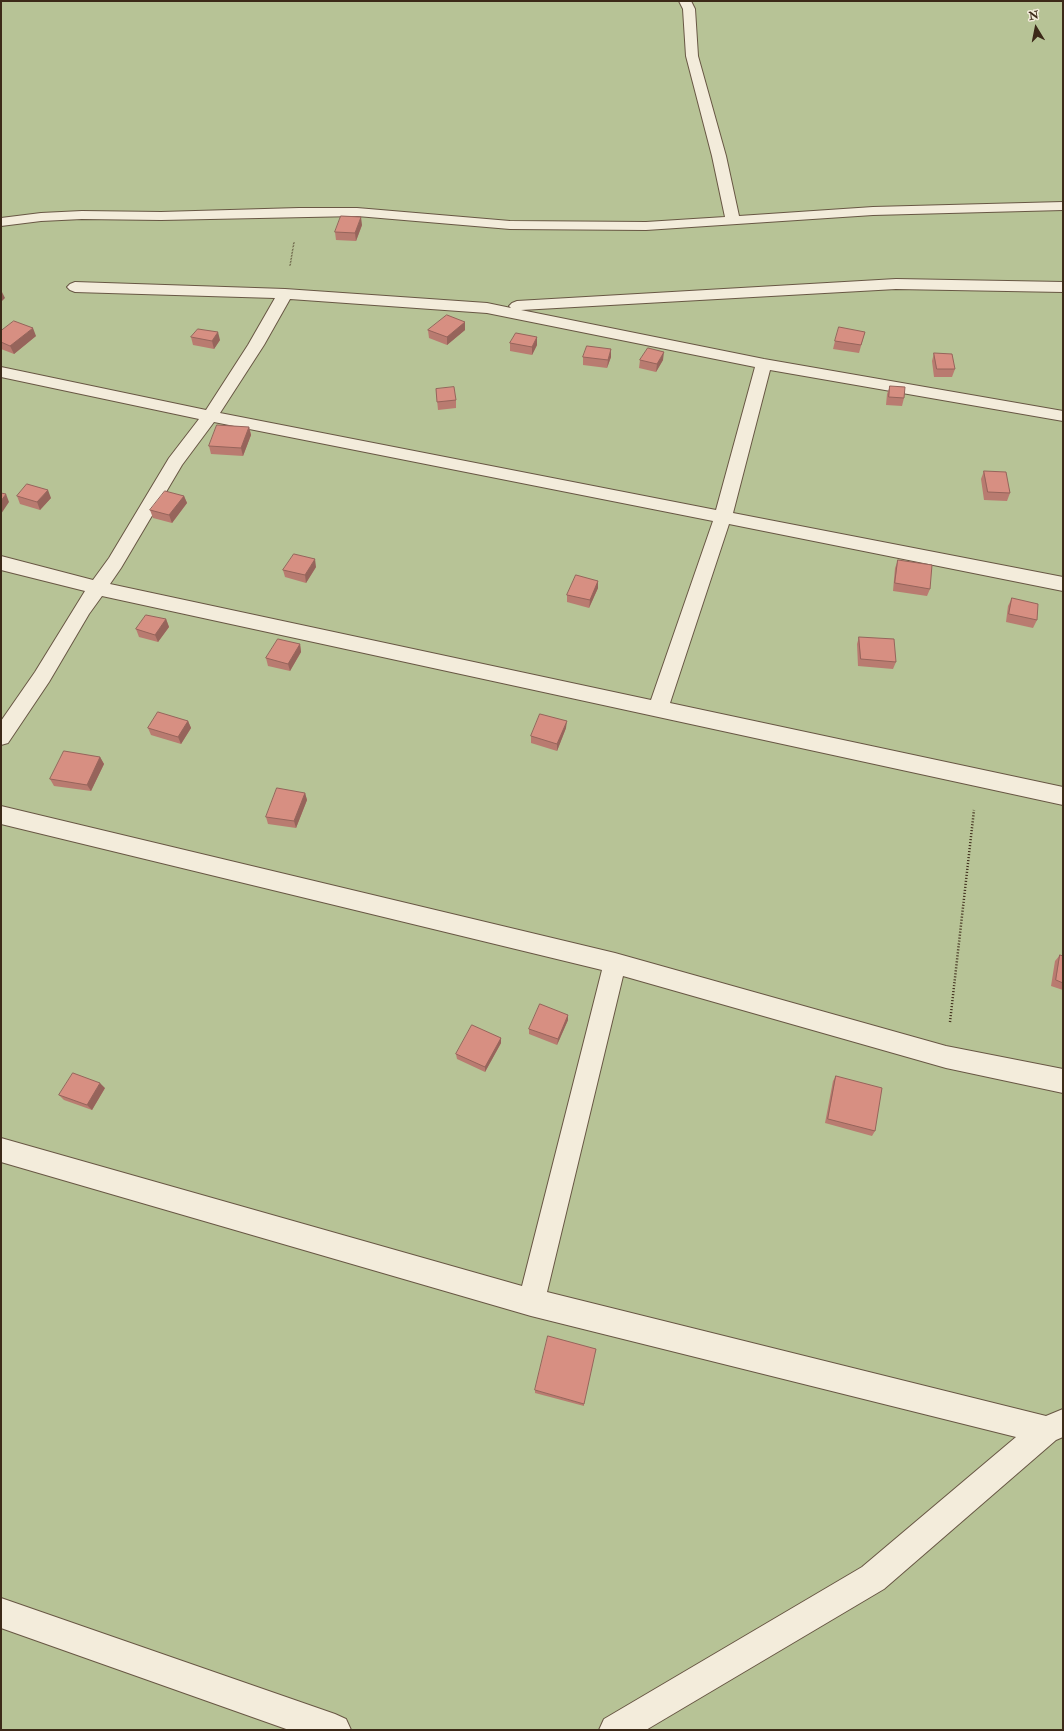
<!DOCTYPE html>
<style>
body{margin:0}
#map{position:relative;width:1064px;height:1731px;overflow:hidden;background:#ece2c8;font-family:"IM FELL Double Pica",serif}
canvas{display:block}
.frame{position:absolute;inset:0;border:2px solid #3c2918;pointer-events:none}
.north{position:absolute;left:1016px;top:8px;width:40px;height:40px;-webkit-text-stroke:3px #f3ecdb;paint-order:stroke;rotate:350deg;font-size:11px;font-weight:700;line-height:16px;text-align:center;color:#3c2918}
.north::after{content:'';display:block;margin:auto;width:14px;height:18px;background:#3c2918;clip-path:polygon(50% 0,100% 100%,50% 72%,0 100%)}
</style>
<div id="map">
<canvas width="1064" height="1731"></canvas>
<div class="frame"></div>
<div class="north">N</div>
</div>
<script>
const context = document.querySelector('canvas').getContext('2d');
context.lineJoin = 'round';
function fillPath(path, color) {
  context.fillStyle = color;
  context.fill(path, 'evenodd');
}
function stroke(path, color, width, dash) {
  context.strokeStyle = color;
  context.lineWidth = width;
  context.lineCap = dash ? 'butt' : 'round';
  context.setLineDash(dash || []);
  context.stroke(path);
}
fillPath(new Path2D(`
 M1 1H1063V1730H1Z`), '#b7c396');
const minor = new Path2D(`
 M679 1H691L695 9 698 56 726 156 739 216 873 207 1063 202V210L873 215 646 230 510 229 357 216 161 220 82 219 41 221 1 226V218L41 213 82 211 161 212 299 208H357L510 221 646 222 725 217 712 156 686 56 683 9Z
 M896 279 1063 282V292L896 289 521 310 764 359 1063 411V421L770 370 733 513 1063 577V591L729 524 670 703 1063 787V805L102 596 89 614 49 682 8 743 1 745V721L35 672 85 591 1 570V556L93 580 109 558 169 458 199 419 1 377V367L206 410 248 345 275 298 75 292 70 290 67 287 70 284 75 282 285 289 487 303 511 308 509 306 512 303 517 301ZM290 299 487 313 755 367 716 510 220 413 264 345ZM214 422 713 521 651 700 110 584 121 568 182 465Z
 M1 806 615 953 946 1046 1063 1069V1093L946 1068 623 976 547 1292 1046 1416 1063 1409V1437L1056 1440 884 1589 646 1730H599L604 1719 862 1567 1016 1437 531 1316 1 1162V1138L522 1286 602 970 1 824Z
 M1 1598 335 1714 346 1719 351 1730H289L1 1628Z`);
stroke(minor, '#685744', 2);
stroke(new Path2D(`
 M290 266 294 242`), '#3c2918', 1.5, [0.5, 1]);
stroke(new Path2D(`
 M950 1022 974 810`), '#3c2918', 2.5, [1, 2]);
fillPath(minor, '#f3ecdb');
fillPath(new Path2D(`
 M362 225 356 241 336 240 335 232Z
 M465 322V330L447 345 429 338 428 330Z
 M1 331 36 336 14 354 1 349Z
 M865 332 859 353 833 349 835 341Z
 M191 337 220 340 214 349 193 345Z
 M537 337V345L532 355 510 351V343Z
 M934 353 955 369 952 377H934L932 361Z
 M583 357H611L607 368 583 365Z
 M640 360H663L656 372 639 368Z
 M890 386 904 398 902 406 886 405 887 394Z
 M436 389 456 400V408L438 410Z
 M249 427 251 435 243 456 211 454 209 446Z
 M984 471 1010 493 1007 501 984 500 981 479Z
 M17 496 51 498 40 510 20 504Z
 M184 496 187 503 172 523 153 518 150 510Z
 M898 560 930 589 927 596 893 591 895 568Z
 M316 567 306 583 285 577 283 570Z
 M598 581V588L589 608 567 602V595Z
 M1012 598 1037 620 1033 628 1006 622 1008 606Z
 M166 619 169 627 158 642 139 637 136 629Z
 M859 637 896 662 893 669 858 666 857 644Z
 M300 644 301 652 290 671 268 666 266 658Z
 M188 721 191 728 181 744 151 735 148 728Z
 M566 728 557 751 531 743V736Z
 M100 757 104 764 91 791 54 786 50 779Z
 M305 793 307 800 296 828 268 824 266 817Z
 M1060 955 1063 956V990L1051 986 1055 961Z
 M568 1015V1020L557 1045 529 1034V1029Z
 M501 1038V1043L485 1072 457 1059 456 1054Z
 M836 1076 875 1131 872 1136 825 1123 833 1081Z
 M105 1088 92 1110 64 1100 59 1095Z
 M535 1390 584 1404V1406L535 1393Z`), '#b97b70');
fillPath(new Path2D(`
 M361 217 362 225 356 241 355 233Z
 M1 290 5 298 1 302Z
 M465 322V330L447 345V337Z
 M33 328 36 336 14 354 10 346Z
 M218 332 220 340 214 349 212 341Z
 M537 337V345L532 355V347Z
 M611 349V357L607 368 608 360Z
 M664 352 663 360 656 372 657 364Z
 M249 427 251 435 243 456 241 448Z
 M48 490 51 498 40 510 37 502Z
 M6 494 9 502 1 514V501Z
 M184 496 187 503 172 523 169 515Z
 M315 559 316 567 306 583 305 575Z
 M598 581V588L589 608 590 600Z
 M166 619 169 627 158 642 155 635Z
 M300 644 301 652 290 671 288 664Z
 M188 721 191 728 181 744 178 737Z
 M567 721 566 728 557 751V744Z
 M100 757 104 764 91 791 87 785Z
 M305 793 307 800 296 828 294 821Z
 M568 1015V1020L557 1045 558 1039Z
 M501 1038V1043L485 1072V1067Z
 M100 1083 105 1088 92 1110 87 1105Z`), '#96645b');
const building = new Path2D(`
 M341 216 361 217 355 233 335 232Z
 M447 315 465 322 447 337 428 330Z
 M14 321 33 328 10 346 1 342V331Z
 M839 327 865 332 861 345 835 341Z
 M198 329 218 332 212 341 191 337Z
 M516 333 537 337 532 347 510 343Z
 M587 346 611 349 608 360 583 357Z
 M648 348 664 352 657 364 640 360Z
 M934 353 952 354 955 369H937Z
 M890 386 905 387 904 398 889 397Z
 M454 387 456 400 437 402 436 389Z
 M217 425 249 427 241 448 209 446Z
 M984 471 1006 472 1010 493 988 492Z
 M27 484 48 490 37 502 17 496Z
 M165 491 184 496 169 515 150 510Z
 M1 493 6 494 1 501Z
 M294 554 315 559 305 575 283 570Z
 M898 560 932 565 930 589 895 583Z
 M576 575 598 581 590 600 567 595Z
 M1012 598 1038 604 1037 620 1009 614Z
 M146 615 166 619 155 635 136 629Z
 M859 637 894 639 896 662 861 659Z
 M278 639 300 644 288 664 266 658Z
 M158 712 188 721 178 737 148 728Z
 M540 714 567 721 557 744 531 736Z
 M64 751 100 757 87 785 50 779Z
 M277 788 305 793 294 821 266 817Z
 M1060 955 1063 956V983L1056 980Z
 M540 1004 568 1015 558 1039 529 1029Z
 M472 1025 501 1038 485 1067 456 1054Z
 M73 1073 100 1083 87 1105 59 1095Z
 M836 1076 882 1088 875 1131 828 1119Z
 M548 1336 596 1349 584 1404 535 1390Z`);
fillPath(building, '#d78f82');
stroke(building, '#96645b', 1);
</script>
